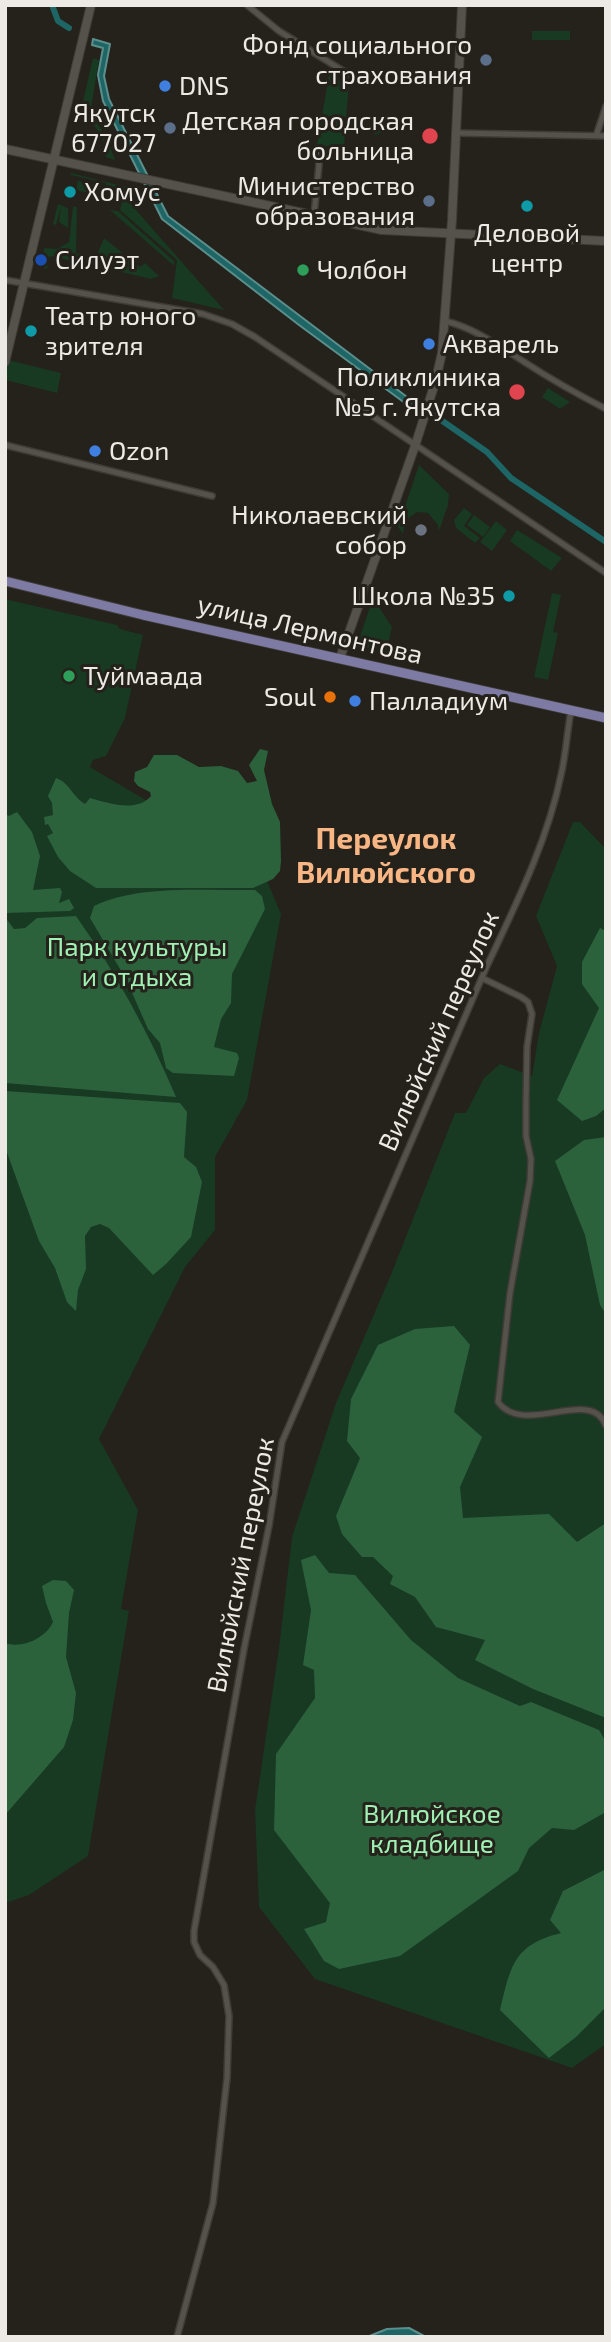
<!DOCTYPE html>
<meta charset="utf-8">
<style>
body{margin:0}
#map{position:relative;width:611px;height:2342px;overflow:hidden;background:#25211b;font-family:"Exo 2",sans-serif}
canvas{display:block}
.frame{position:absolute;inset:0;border:7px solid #edeae6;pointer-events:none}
</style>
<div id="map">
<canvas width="611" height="2342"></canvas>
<div class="frame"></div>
</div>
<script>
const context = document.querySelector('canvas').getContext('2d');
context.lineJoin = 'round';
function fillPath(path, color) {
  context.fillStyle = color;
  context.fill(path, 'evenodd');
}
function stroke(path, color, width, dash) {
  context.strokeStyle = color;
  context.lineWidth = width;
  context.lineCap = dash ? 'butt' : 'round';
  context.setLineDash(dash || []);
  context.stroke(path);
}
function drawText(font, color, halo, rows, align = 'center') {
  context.font = font + ' "Exo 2",sans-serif';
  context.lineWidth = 6;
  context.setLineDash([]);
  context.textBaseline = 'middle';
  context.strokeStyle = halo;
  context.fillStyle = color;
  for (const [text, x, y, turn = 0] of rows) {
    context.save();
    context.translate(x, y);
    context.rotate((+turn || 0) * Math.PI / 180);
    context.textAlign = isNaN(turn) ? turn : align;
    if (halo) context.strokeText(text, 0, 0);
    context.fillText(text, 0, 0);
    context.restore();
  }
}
fillPath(new Path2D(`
 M532 31H570V40H532Z
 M93 58 99 60 90 114 106 136 115 160 106 157C109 140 91 122 81 110Z
 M329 74 349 85 346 117 322 116Z
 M397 115 401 125 375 135 371 124Z
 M322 118 346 120 344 148 317 145Z
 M71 173 126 187 129 202 224 310 172 298 177 260 120 210 122 201H129L124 188 121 197 109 195 105 188 106 183 71 175Z
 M78 181 101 186 100 190 93 194 76 190Z
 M58 204 68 208V228L59 222 61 207 56 225 53 224Z
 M73 206 77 207 76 253 82 254 80 263 50 256 47 269 40 267 44 248 57 249 69 242Z
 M110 210 118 211 175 262 173 265Z
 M104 238 140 267 145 263 159 276 151 279 87 264 89 256 96 257Z
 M8 360 61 373 57 393 5 380Z
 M548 388 570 402 560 409 542 397Z
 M419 465 449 494 448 505 439 531 438 525 428 513 417 512 405 521 403 534 398 527Z
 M464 508 472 514 464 526 480 538 475 543 456 528 454 520Z
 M474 515 490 527 483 537 467 525Z
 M496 521 507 530 492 551 480 542Z
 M517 530 562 558 551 571 510 541Z
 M552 593 561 595 553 632 558 633 548 680 534 677Z
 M373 598 392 627 386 653 357 645Z
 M5 599 117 625 120 629 143 635 125 718 106 756 93 760 90 767 262 869 281 914 247 1100 215 1157V1230L185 1267 99 1439 138 1510 121 1609 129 1611 88 1856 29 1895 5 1903Z
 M573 822H580L606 849V2044L572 2068 315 1979 259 1907 255 1810 279 1648 292 1537 336 1403 390 1277 455 1113H466L484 1078 500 1064 532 1076 539 1033 557 966 536 916Z`), '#183922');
fillPath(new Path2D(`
 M260 749 268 751 264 770 272 804 280 822 281 861 280 871 273 879 253 888H96L70 871 58 857 47 836 53 833 48 824 45 825 44 817 53 815 52 803 48 796 56 778C70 783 71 795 85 804L90 798C109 803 136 813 151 796L150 792 138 786 134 781 135 772 147 767 154 755H177L199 767 221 766 238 771 247 783 257 781 249 765Z
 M17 812 32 832 40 856 33 890 60 888 62 892 59 903 69 899 74 908 70 911 5 913V814L9 816Z
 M255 890 262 896 265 909 232 974 231 1003 221 1019 214 1047 237 1053 239 1058 234 1076 173 1073 166 1068 160 1043 148 1029 126 979 90 918 94 906C139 884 206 891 255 890Z
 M76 916C116 973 149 1033 176 1097L5 1083V917L14 929 25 928 37 918Z
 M600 928 606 931V1108L596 1116 582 1121 557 1100 599 1008 582 984V962Z
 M5 1091 180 1103 187 1112 184 1157 196 1167 202 1182 191 1237 166 1264 153 1275 109 1228 100 1224 91 1227 85 1236 86 1269 78 1290 76 1311 67 1302 55 1268 39 1241 5 1147Z
 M606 1137V1314L600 1305 585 1235 555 1161 584 1140Z
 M454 1326 470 1345 454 1412 482 1437 460 1487 463 1518 549 1514 577 1542 606 1523V1718L533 1689 475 1660 485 1640 436 1627 415 1597 390 1584 393 1576 373 1557H362L342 1534 336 1516 360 1458 347 1441 351 1399 378 1345 415 1329Z
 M315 1555 329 1573 355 1575 411 1640 458 1678 520 1706 531 1702 599 1730 606 1742V1812L574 1830 552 1828 529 1848 518 1871 400 1956 339 1969 324 1961 304 1929 326 1922 330 1903 274 1830 276 1754 315 1698 314 1670 303 1665 311 1610 301 1560Z
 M53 1580 66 1581 74 1590 69 1613 66 1657 76 1693 73 1720 64 1747 5 1815V1643C22 1649 46 1638 53 1622L46 1603 42 1586Z
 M606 1869V2007L576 2037 549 2058 500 2010C511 1966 513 1945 561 1933L550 1920 563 1891Z`), '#2b623c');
const water = new Path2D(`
 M93 39 110 44 104 76 109 99 168 216 415 403 416 405 413 409 299 325 162 219 103 101 98 75 103 48 92 45Z
 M409 2328 426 2337H367L387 2329Z`);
fillPath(water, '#1e6666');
stroke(water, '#5c8e8c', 2);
stroke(new Path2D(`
 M52 5 58 21 69 28
 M431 413 487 452 511 478 606 542`), '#1e6666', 6);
const street = new Path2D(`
 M247 5 279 31 348 74 358 77
 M456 133 606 136
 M596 136 606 106
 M314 215 319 165 318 154
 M5 280 203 314 232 324 255 337 606 573
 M445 321C475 328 500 347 526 363 552 380 579 395 606 409
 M5 445 212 496
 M482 978 521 997 528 1002 532 1014 527 1047 526 1101V1136L531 1159 530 1181 510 1293 498 1402C524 1438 592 1385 606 1426
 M177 2337 213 2203 227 2078 229 2016 224 1985 213 1967 200 1955 194 1942V1931L244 1649 269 1526 282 1442 486 968C515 906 547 843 561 775 566 754 567 732 571 711`);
const secondary = new Path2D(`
 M5 149 382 230 606 241
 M5 362 91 5
 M340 658 415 446 435 383 442 353 452 220 462 5`);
const primary = new Path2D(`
 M5 581 143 615 606 718`);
stroke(street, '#3f3b37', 8);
stroke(secondary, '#3f3b37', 10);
stroke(primary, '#3f3b37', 11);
stroke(street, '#55514b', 5);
stroke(secondary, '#55514b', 8);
stroke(primary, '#7d7aa4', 9);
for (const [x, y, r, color] of [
 [486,60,7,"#5c6f8a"],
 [165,86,7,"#3f7fe0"],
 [170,128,7,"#5c6f8a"],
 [430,136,9,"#e0444e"],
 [70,192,7,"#0f9aa8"],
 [429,201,7,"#5c6f8a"],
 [527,206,7,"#0f9aa8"],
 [41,260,7,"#1a4fb4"],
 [303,270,7,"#2e9e5b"],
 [31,331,7,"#0f9aa8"],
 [429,344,7,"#3f7fe0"],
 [517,392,9,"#e0444e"],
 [95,451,7,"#3f7fe0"],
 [421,530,7,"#6b7280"],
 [509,596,7,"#0f9aa8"],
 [69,676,7,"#2e9e5b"],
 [330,697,7,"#e8710a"],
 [355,701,7,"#3f7fe0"]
]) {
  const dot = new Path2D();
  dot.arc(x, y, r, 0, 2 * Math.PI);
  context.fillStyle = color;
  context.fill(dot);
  stroke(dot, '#25211b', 2.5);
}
drawText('26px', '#edeae6', '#25211b', [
 ["Фонд социального",472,45,"right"],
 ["страхования",472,75,"right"],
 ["DNS",179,86],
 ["Якутск",156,113,"right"],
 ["677027",156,143,"right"],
 ["Детская городская",414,121,"right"],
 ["больница",414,151,"right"],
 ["Министерство",415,186,"right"],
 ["образования",415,216,"right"],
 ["Хомус",84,192],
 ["Деловой",527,233,"center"],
 ["центр",527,263,"center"],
 ["Силуэт",55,260],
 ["Чолбон",317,270],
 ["Театр юного",45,316],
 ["зрителя",45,346],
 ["Акварель",443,344],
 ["Поликлиника",501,377,"right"],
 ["№5 г. Якутска",501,407,"right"],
 ["Ozon",109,451],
 ["Николаевский",407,515,"right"],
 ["собор",407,545,"right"],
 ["Школа №35",495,596,"right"],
 ["Туймаада",83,676],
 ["Soul",316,697,"right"],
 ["Палладиум",369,701]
], 'left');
drawText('26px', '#edeae6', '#25211b', [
 ["улица Лермонтова",310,630,13],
 ["Вилюйский переулок",439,1031,-66],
 ["Вилюйский переулок",241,1565,-79]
]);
drawText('26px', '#9ff1b4', '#25211b', [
 ["Парк культуры",137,947],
 ["и отдыха",137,977],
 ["Вилюйское",432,1814],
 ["кладбище",432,1844]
]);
drawText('bold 30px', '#f8b685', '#25211b', [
 ["Переулок",386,839],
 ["Вилюйского",386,873]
]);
</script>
